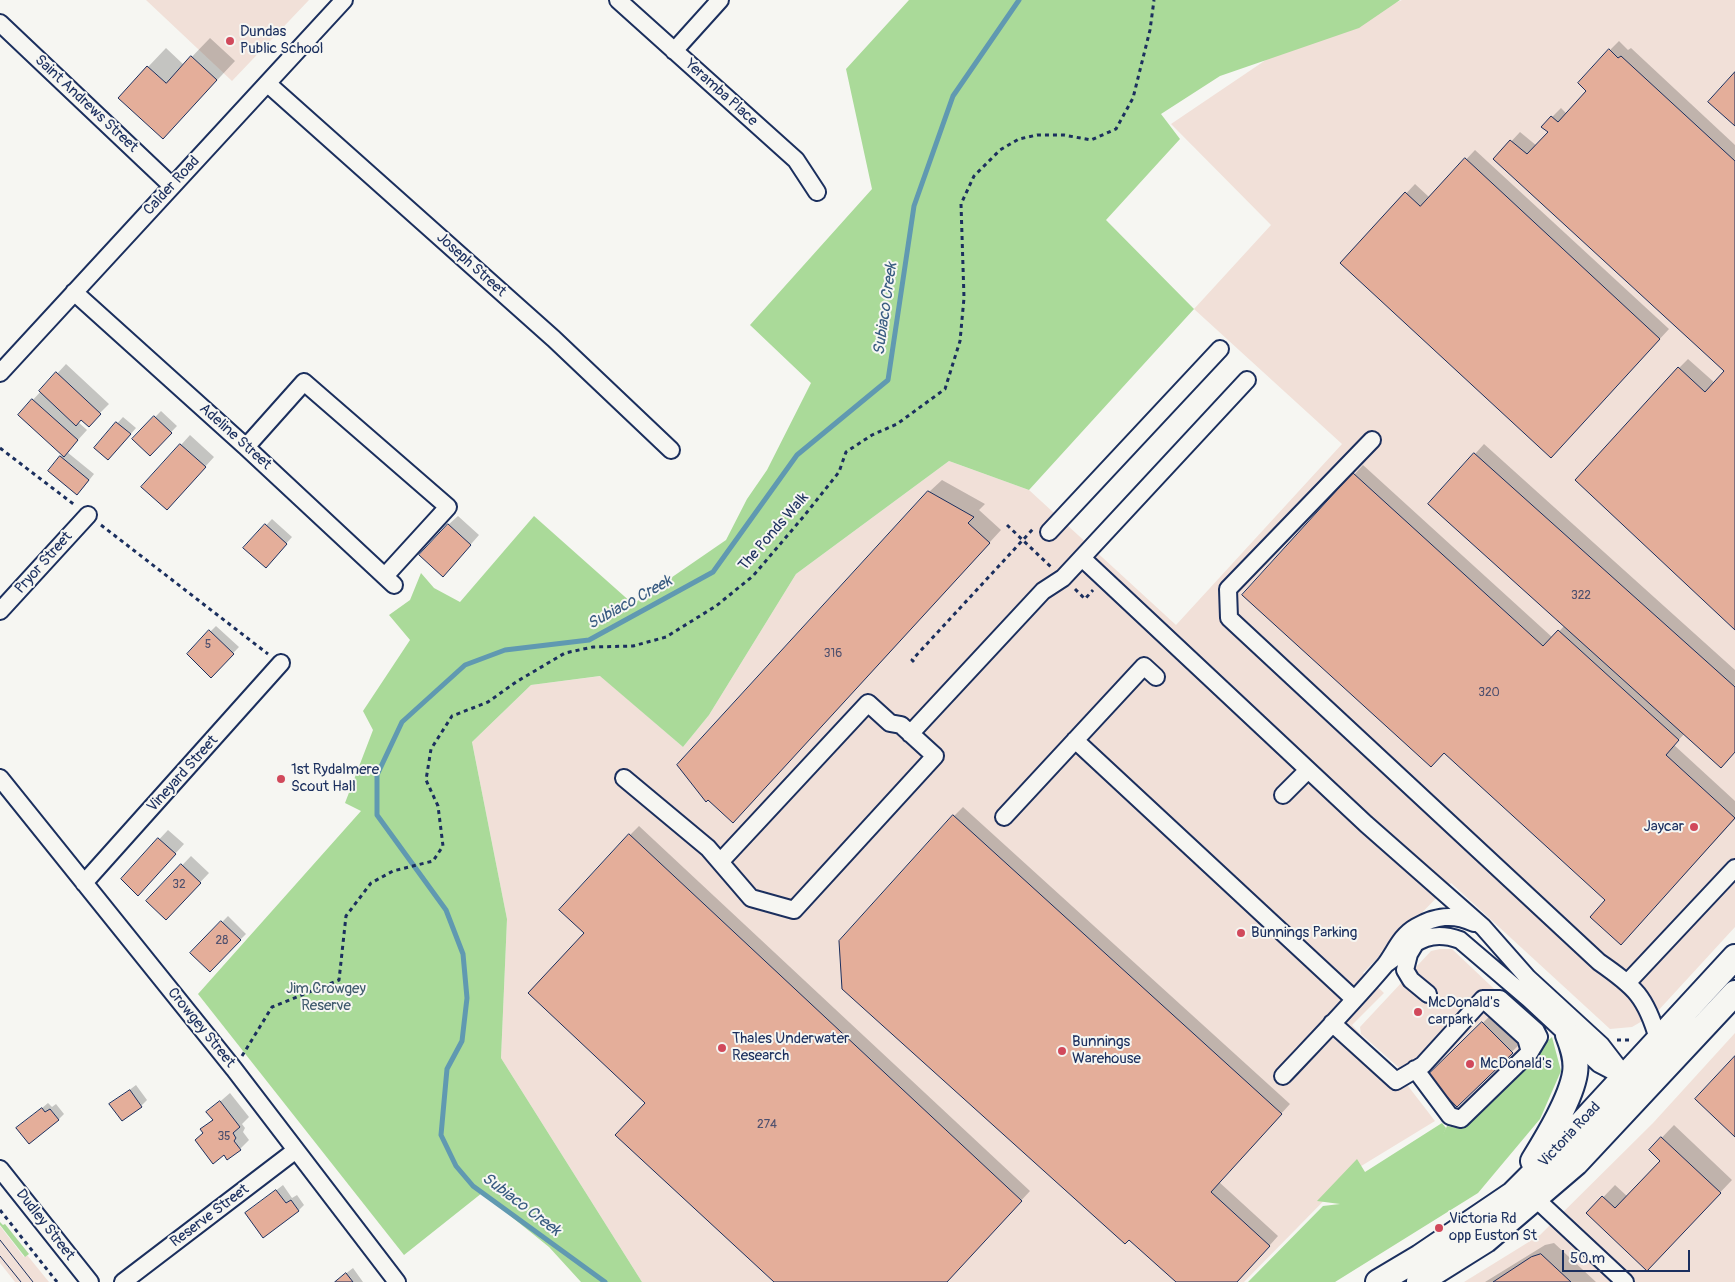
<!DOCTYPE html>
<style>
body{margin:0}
#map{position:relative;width:1735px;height:1282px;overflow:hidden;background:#f6f6f2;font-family:Pangolin,sans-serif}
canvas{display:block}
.scale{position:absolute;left:1562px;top:1250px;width:128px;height:22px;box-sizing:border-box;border:2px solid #1b2f5e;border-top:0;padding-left:6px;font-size:15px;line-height:18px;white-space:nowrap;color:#1b2f5e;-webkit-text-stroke:4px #f6f6f2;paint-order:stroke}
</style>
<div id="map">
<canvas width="1735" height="1282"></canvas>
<div class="scale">50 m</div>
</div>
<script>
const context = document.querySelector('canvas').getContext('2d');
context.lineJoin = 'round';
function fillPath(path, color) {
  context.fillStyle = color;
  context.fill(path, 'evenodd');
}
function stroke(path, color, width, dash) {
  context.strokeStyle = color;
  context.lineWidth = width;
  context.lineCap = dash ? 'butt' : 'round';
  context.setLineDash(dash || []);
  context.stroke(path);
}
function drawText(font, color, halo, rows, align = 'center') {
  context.font = font + ' Pangolin,sans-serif';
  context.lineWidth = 4;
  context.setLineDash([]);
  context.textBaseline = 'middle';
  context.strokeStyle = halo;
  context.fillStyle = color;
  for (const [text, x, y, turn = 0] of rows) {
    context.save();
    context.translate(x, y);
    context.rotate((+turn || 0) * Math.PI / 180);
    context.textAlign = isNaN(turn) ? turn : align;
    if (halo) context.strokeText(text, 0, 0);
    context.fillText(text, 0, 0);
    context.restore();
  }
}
fillPath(new Path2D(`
 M146 0H309L232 81Z
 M1402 0H1735V927L1656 1013 1632 1027 1610 1029 1451 883 1363 973 1384 993 1352 1025 1408 1086 1435 1121 1353 1171 1244 1282H642L501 1058 507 919 472 742 531 685 601 676 683 747 709 715 796 574 949 461 1029 490 1176 625 1342 444 1194 309 1271 225 1171 124 1285 47Z
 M1440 949H1452L1545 1037 1485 1105 1461 1129 1447 1126 1415 1082 1361 1034 1360 1027 1431 951Z
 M1735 1033V1282H1464L1540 1235 1653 1123Z
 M0 1226 24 1257 27 1255 49 1282H15L0 1263Z`), '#f1e0d8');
fillPath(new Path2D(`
 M909 0H1400L1359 28 1220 76 1161 114 1180 139 1106 220 1194 309 1029 490 949 461 796 574 709 715 683 747 600 676 531 685 472 742 507 919 501 1058 642 1282H581L549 1247 482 1193 404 1255 198 994 361 811 345 803 373 730 363 711 410 640 389 615 410 600 421 573 434 588 460 602 534 516 633 604 726 540 747 499 767 470 811 383 750 325 872 189 846 69Z
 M1552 1037 1561 1071 1540 1119 1478 1193 1335 1282H1248L1323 1206 1340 1204 1317 1201 1357 1159 1365 1172 1442 1123 1446 1128 1442 1137 1447 1126 1461 1129 1485 1105 1487 1097Z
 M0 1222 3 1225 5 1224 29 1254 25 1257 0 1225Z`), '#aada99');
fillPath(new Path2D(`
 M210 38 235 61 163 138 148 67 166 48 184 65Z
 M1619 41 1628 50 1631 48 1735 145V628L1679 368 1688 359 1715 383 1726 371 1495 159 1520 132 1537 146 1549 132 1552 117 1561 108 1567 114 1588 91 1610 50Z
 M1475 150 1669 329 1560 447 1341 263 1415 184 1430 198Z
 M66 364 109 404 88 425 81 419 78 422 87 430 67 452 94 474 83 488 60 457 63 454 19 415Z
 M161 411 177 426 150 454 134 439Z
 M123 417 136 428 114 453 95 448Z
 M190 435 214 457 176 499 143 487Z
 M1484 444 1735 670V751L1685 733 1674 745 1735 801V819L1630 934 1607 900 1445 752 1244 595 1363 465 1553 638 1565 625 1430 504Z
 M942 480 985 504 979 510 1001 530 745 809 929 492Z
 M458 516 479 535 452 566 448 525Z
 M272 519 292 537 271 561 245 548Z
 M216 626 239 647 211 676 188 654Z
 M963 807 1290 1104 1219 1182 1278 1236 1237 1282H1178L954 816Z
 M639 826 1030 1191 946 1282H775L647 1103 586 933 630 835Z
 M168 830 184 844 147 885 122 879Z
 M191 856 209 873 175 909 148 901Z
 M228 916 246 934 210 970 192 953Z
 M1492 1014 1521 1043 1457 1105 1428 1076Z
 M136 1085 147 1100 141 1106 111 1104Z
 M230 1093 249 1117 242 1124 245 1128 243 1132 249 1140 240 1149 202 1130 213 1119 208 1112Z
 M48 1103 52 1107 56 1104 64 1114 58 1120 18 1128Z
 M1674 1125 1732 1180 1659 1257 1588 1213 1615 1185 1628 1197 1662 1161 1650 1150Z
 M283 1185 292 1198 297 1195 304 1205 298 1211 247 1213Z
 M1554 1243 1596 1282H1485L1545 1245Z
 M353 1268 363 1282H335Z`), '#0003');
stroke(new Path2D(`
 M605 1282 473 1186 456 1166 441 1135 447 1069 462 1041 467 998 463 954 446 910 377 815V775L402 722 465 665 505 650 589 640 713 572 797 455 888 380 914 206 953 96 1019 0`), '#6099b1', 5);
const building = new Path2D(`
 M1609 49 1618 58 1621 56 1735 161V630L1575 480 1678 367 1705 392 1724 371 1493 159 1510 140 1527 154 1548 132 1541 127 1551 116 1558 122 1586 91 1578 83Z
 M191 56 217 80 163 139 118 98 147 66 166 83Z
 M1735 72V126L1708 102Z
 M1465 158 1660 339 1551 458 1340 263 1405 192 1420 206Z
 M56 372 101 414 89 427 81 420 76 426 39 391Z
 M32 399 78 440 64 457 18 415Z
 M154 416 172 433 150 456 132 439Z
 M116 422 131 434 108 460 94 448Z
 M180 444 206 467 167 510 141 487Z
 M1474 453 1735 687V752L1721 768 1428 504Z
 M60 456 89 480 77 495 48 471Z
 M1353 473 1543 646 1558 630 1679 740 1666 755 1735 818 1621 945 1590 917 1605 900 1444 753 1431 767 1242 595Z
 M928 491 974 517 968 523 990 543 733 823 708 800 706 802 677 765Z
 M265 524 287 544 266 568 243 548Z
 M448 524 471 545 443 577 419 555Z
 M209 630 234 654 211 678 187 654Z
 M953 815 1282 1114 1211 1192 1270 1246 1237 1282H1176L1129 1240 1125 1244 842 989 839 941Z
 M629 834 1022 1201 947 1282H774L615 1135 645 1103 528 993 584 933 559 910Z
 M158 838 176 854 138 896 121 879Z
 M181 864 201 883 166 920 146 901Z
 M221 921 241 940 210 972 190 953Z
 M1482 1022 1513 1053 1457 1107 1427 1076Z
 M1735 1056V1137L1695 1099Z
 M130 1090 142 1107 122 1121 109 1104Z
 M220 1101 240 1127 233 1133 236 1138 234 1141 241 1150 227 1160 224 1155 213 1164 195 1140 203 1133 200 1129 213 1120 206 1112Z
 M42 1108 45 1112 50 1109 59 1120 29 1144 16 1128Z
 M1661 1137 1721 1193 1647 1271 1586 1213 1602 1196 1615 1208 1660 1161 1649 1150Z
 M276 1190 286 1203 291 1200 299 1211 263 1238 245 1213Z
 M1541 1254 1571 1282H1493L1531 1257Z
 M346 1273 353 1282H335Z`);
fillPath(building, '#e4ae9a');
stroke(building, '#1b2f5e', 1);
const minor = new Path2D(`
 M618 0 796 160 817 192
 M0 23 172 186
 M674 51 720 0
 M268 84 554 339 671 450
 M74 292 246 447 394 585
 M0 373 344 0
 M1372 440 1228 589 1229 618 1599 962C1635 987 1646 997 1658 1039
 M246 447 304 382 448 507 385 576
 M1049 532 1220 349
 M1082 558 1366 824 1483 927 1528 978 1601 1045 1631 1084
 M0 611 88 515
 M910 734 1043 591 1063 578 1247 380
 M1075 740 1354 999
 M0 778 234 1069 397 1282
 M624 778 708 848 751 898 794 910 935 756 901 725 890 723 868 703 721 861
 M1283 795 1308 770
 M1004 817 1144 666 1156 677
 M84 883 281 663
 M1415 944 1409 954 1405 970 1411 980 1428 994
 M1386 964C1413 945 1426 928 1460 940L1529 999 1599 1064 1622 1076
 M1628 982 1735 868
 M1483 999 1526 1038 1530 1052
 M1332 1023 1396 1081 1423 1065 1483 999H1500L1536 1031 1539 1037 1530 1052 1461 1119 1450 1116 1415 1069
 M1283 1076C1317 1040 1352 1004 1385 965 1395 952 1400 936 1416 927 1435 916 1453 913 1474 923
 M0 1169 90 1282
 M1536 1199 1625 1282
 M123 1282 296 1150`);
const highway = new Path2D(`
 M1533 1161C1547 1138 1571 1099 1575 1073 1577 1060 1573 1048 1568 1035
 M1378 1282 1420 1257 1513 1194 1557 1150 1735 957
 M1419 1282 1486 1240 1576 1163 1735 993`);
stroke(minor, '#1b2f5e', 20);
stroke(highway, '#1b2f5e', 28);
stroke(new Path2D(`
 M0 448 76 506
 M101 525 268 654
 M1007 525 1052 568
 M1075 589 1085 599 1093 590
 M914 662 912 660 1033 529
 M1617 1040H1631
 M242 1056 272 1007 339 980 346 916 371 883 393 871 433 861 443 846 438 806 426 780 431 749 452 716 488 702 516 682 565 653 593 647 633 646 666 637 716 606 753 576 804 516 839 472 846 452 872 435 897 424 945 389 960 341 964 298 961 204 974 176 1000 150 1019 139 1037 135H1064L1091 140 1116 129 1133 98 1150 30 1154 0
 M0 1210 57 1282`), '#1b2f5e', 3, [4, 4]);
stroke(minor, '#f6f6f2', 16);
stroke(highway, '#f6f6f2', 24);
stroke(new Path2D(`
 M0 1240 33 1282
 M0 1256 21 1282`), '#1b2f5e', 1);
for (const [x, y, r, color] of [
 [230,41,5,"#d1495b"],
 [281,779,5,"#d1495b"],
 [1694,827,5,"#d1495b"],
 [1241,933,5,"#d1495b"],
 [1418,1012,5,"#d1495b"],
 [722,1048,5,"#d1495b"],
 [1062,1051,5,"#d1495b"],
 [1470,1064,5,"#d1495b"],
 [1439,1228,5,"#d1495b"]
]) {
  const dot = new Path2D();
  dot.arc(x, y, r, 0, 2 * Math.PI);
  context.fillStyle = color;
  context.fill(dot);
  stroke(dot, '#f6f6f2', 2);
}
drawText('12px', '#4d4f6d', null, [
 ["322",1581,596],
 ["5",208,645],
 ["316",833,654],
 ["320",1489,693],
 ["32",179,885],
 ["28",222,941],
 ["274",767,1125],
 ["35",224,1137]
]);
drawText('15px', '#1b2f5e', '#f6f6f2', [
 ["Dundas",240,32],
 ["Public School",240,49],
 ["1st Rydalmere",291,770],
 ["Scout Hall",291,787],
 ["Jaycar",1684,827,"right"],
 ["Bunnings Parking",1251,933],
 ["McDonald's",1428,1003],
 ["carpark",1428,1020],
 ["Thales Underwater",732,1039],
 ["Research",732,1056],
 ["Bunnings",1072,1042],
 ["Warehouse",1072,1059],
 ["McDonald's",1480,1064],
 ["Victoria Rd",1449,1219],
 ["opp Euston St",1449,1236]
], 'left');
drawText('15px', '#1b2f5e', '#f6f6f2', [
 ["Yeramba Place",721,93,42],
 ["Saint Andrews Street",86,104,43],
 ["Calder Road",172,186,-47],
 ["Joseph Street",471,265,42],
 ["Adeline Street",235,437,42],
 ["The Ponds Walk",774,532,-49],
 ["Pryor Street",44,563,-48],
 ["Vineyard Street",183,774,-48],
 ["Crowgey Street",201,1028,51],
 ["Victoria Road",1570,1135,-47],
 ["Reserve Street",210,1216,-37],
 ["Dudley Street",45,1225,52]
]);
drawText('15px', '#3f5a6d', '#f6f6f2', [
 ["Jim Crowgey",326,989],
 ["Reserve",326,1006]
]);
drawText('italic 16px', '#385b81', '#f6f6f2', [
 ["Subiaco Creek",886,309,-82],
 ["Subiaco Creek",630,603,-29],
 ["Subiaco Creek",521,1205,37]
]);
</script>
